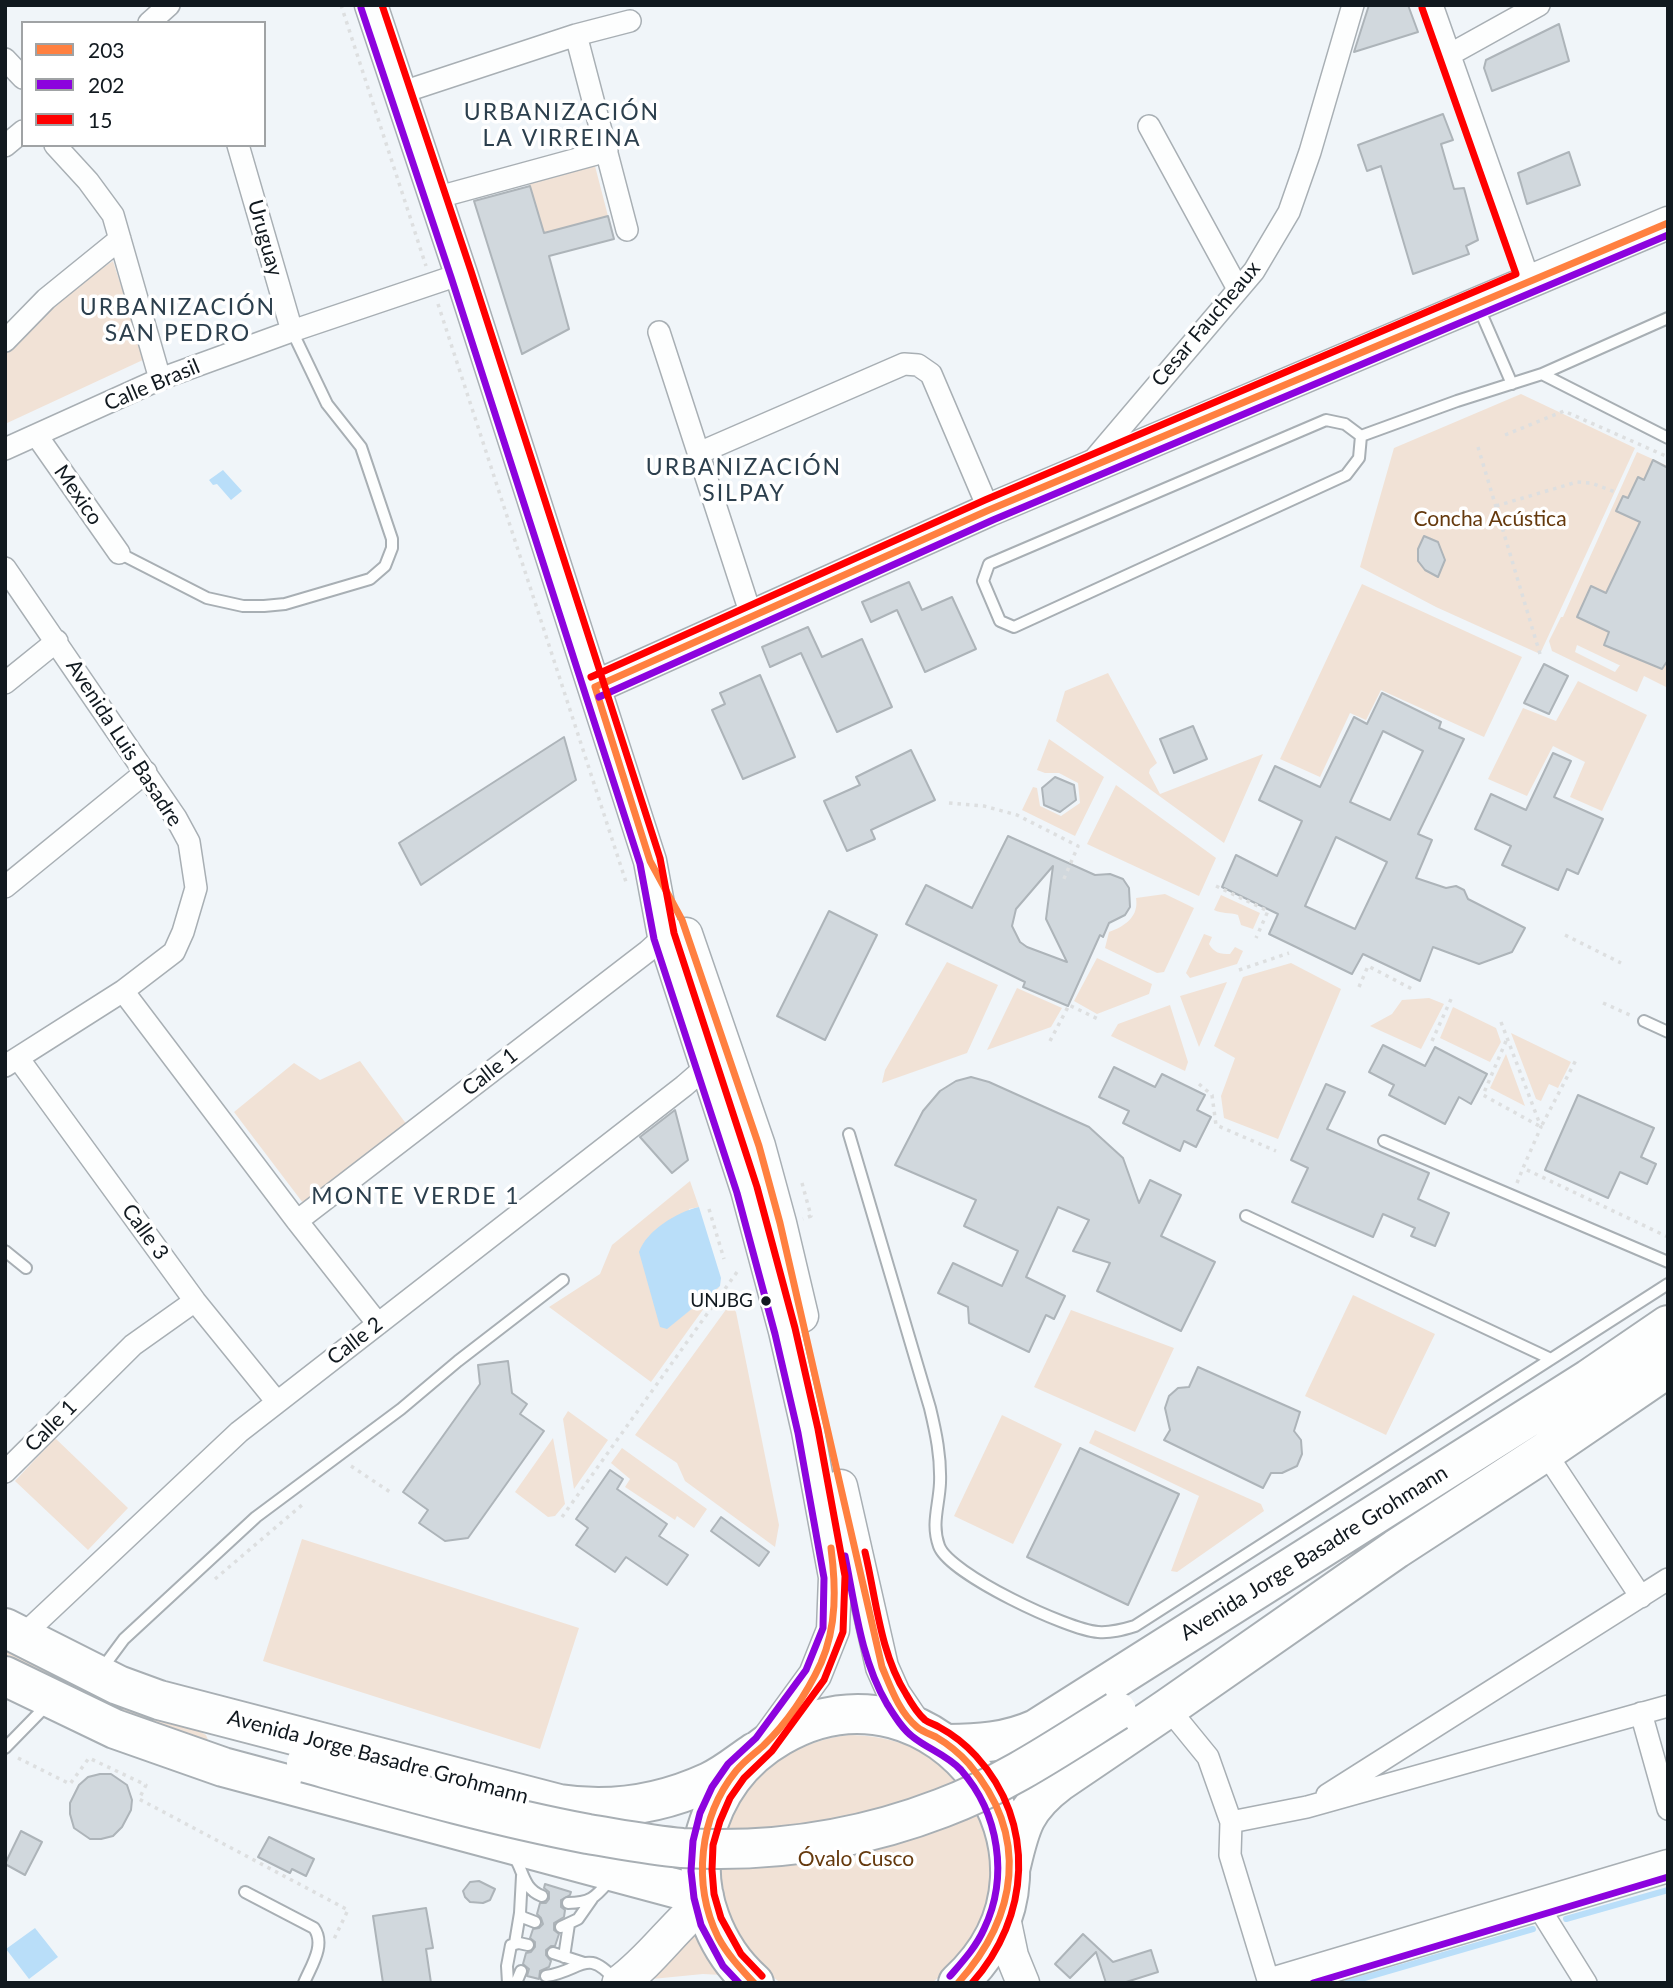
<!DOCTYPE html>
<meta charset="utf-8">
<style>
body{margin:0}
#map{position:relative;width:1673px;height:1988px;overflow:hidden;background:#f0f5f9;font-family:Lato,sans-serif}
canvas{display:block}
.frame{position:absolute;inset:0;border:7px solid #11191f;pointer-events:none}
.legend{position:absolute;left:21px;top:21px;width:245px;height:126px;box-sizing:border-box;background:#fff;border:2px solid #a0a3a5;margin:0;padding:9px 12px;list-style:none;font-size:21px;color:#11191f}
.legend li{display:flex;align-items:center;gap:14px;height:35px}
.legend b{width:35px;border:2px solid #a0a3a5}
</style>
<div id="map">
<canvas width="1673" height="1988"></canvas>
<div class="frame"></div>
<ul class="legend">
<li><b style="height:9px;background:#ff8040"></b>203</li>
<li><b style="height:9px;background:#8c03de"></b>202</li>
<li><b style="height:9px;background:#f00"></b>15</li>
</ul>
</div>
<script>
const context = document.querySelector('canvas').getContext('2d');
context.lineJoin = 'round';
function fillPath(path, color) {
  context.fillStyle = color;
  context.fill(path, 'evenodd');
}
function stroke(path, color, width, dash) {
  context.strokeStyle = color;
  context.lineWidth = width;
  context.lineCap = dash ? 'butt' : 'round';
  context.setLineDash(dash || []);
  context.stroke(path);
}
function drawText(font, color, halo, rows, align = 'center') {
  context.font = font + ' Lato,sans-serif';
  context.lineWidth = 7;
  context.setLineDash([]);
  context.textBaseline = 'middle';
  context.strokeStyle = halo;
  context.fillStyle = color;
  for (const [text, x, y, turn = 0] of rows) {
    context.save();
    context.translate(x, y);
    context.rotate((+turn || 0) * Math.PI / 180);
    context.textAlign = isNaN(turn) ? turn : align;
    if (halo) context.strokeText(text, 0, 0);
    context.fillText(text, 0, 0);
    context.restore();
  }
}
fillPath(new Path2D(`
 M595 166 608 216 544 233 529 183Z
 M113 261 145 359 5 424V353C37 318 73 286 113 261Z
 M1521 394 1635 448 1540 654 1436 607 1360 567 1394 448Z
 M1637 452 1668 466V688L1644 676 1637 692 1552 651 1549 641 1561 617H1563ZM1577 645 1619 665H1620L1615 672 1575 652Z
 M1362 584 1522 657 1484 737 1381 690 1366 720 1350 713 1320 777 1280 759Z
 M1108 673 1157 763 1150 769 1149 773 1160 794 1263 754 1224 843 1056 721 1065 691Z
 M1578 681 1647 715 1602 811 1570 797 1585 762 1553 746 1527 796 1488 779 1523 708 1556 721Z
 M1049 739 1104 777 1075 836 1022 810 1033 787 1037 788 1040 806 1061 816 1080 803 1078 783 1059 773H1045L1037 770Z
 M1116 785 1216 858 1199 896 1087 844Z
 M1165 894 1194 908 1164 972 1157 973 1105 948 1109 932C1126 926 1139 916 1136 898Z
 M1221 895 1260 913 1253 929 1241 925 1238 915C1229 912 1222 914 1214 910Z
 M1204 934 1212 937 1209 944C1214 953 1220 954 1230 954L1235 947 1243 951 1237 964 1190 978 1186 973Z
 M1097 958 1152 984 1149 994 1097 1014 1074 1001Z
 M947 962 998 985 967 1053 882 1083 885 1070Z
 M1291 963 1341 989 1278 1139 1224 1118 1221 1096 1235 1058 1214 1046 1243 977Z
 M1227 982 1199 1047 1180 996Z
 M1017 988 1062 1008 1051 1027 987 1050Z
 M1429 998 1444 1004 1421 1049 1370 1026 1392 1014 1402 1000Z
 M1170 1005 1188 1062 1185 1071 1111 1036 1118 1024Z
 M1453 1007 1496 1028 1501 1042 1490 1062 1440 1038Z
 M1511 1033 1571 1062 1558 1088 1549 1084 1541 1101 1536 1099Z
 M1506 1054 1525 1106 1490 1088Z
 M360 1061 407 1125 303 1203 234 1112 294 1063 320 1080Z
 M690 1181 699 1207 689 1209 667 1328 720 1286 651 1382 549 1307 600 1274 612 1245Z
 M1353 1295 1435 1334 1386 1435 1305 1396Z
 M730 1304 736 1312 779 1525 775 1547 685 1481 677 1463 635 1435Z
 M1071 1310 1174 1348 1135 1432 1034 1387Z
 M568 1411 608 1440 574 1489 563 1419Z
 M1002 1415 1062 1444 1013 1544 954 1516Z
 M1095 1430 1261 1504 1264 1511 1177 1572 1171 1571 1199 1496 1089 1443Z
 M55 1438 128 1508 88 1550 15 1481Z
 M553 1438 565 1504 555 1516 548 1517 515 1492Z
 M622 1448 707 1509 694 1528 677 1516 675 1520 625 1487 630 1479 611 1463Z
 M302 1539 579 1628 540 1749 263 1661Z
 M5 1642 136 1706 199 1731 206 1735 208 1740 156 1729 5 1658Z
 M848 1735C892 1735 945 1752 968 1793 972 1801 975 1809 979 1817 1008 1879 984 1942 932 1983H781C673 1900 714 1753 848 1735Z
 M694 1920 722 1975 703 1974 652 1979Z`), '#f1e2d6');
fillPath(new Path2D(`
 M223 470 242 491 231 500 217 484 213 485 209 480Z
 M699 1207 721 1278 720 1286 667 1329 660 1327 639 1252C647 1230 677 1212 699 1207Z
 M35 1928 58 1957 29 1979 6 1949Z`), '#b9def9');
stroke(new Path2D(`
 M1566 1919 1668 1890
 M1347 1983 1533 1929`), '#b9def9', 6);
const building = new Path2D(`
 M1369 5H1408L1418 32 1354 52Z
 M1559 24 1569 61 1492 91 1484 68 1486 60Z
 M1443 114 1453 140 1441 144 1454 189 1464 188 1478 240 1466 246 1469 254 1413 274 1381 166 1367 171 1358 145Z
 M1569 152 1580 185 1527 204 1518 173Z
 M530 186 544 233 608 216 614 239 549 256 569 329 522 354 474 201Z
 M1653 460 1668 468V660L1662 669 1604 645 1609 632 1577 617 1591 586 1606 593 1640 522 1616 511 1623 496 1628 498 1638 477 1644 480Z
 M1424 536 1438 542 1445 560 1438 577 1425 570 1418 561V549Z
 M909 582 922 610 952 597 976 649 925 672 897 610 871 622 862 602Z
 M808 627 822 657 862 639 892 707 837 732 801 653 770 667 762 647Z
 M1544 664 1568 676 1549 714 1524 703Z
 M760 675 795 757 743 779 712 710 725 704 720 693Z
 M1382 693 1441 722 1439 728 1464 739 1418 834 1432 840 1416 878 1446 888 1456 886 1464 890 1468 899 1525 928 1512 952 1479 964 1433 947 1420 981 1363 954 1352 974 1269 934 1278 914 1222 887 1236 855 1277 876 1302 821 1259 800 1275 766 1320 787 1354 717 1367 724ZM1383 731 1423 751 1390 820 1350 802ZM1336 837 1387 862 1355 929 1305 906Z
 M1193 726 1207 759 1174 773 1160 739Z
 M564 737 576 780 421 885 399 843Z
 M911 750 935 800 871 830 875 839 847 851 824 801 860 785 856 777Z
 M1553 753 1571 761 1554 797 1603 819 1578 874 1567 869 1558 890 1502 865 1511 846 1475 829 1491 794 1526 810Z
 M1055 777 1074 785 1076 800 1060 812 1044 805 1042 788Z
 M1008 836 1095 875 1110 874 1123 879 1129 888 1130 907 1125 915 1109 923 1103 937 1100 935 1068 1006 1023 987 1025 982 906 924 926 885 972 908ZM1053 866 1046 919 1067 962 1027 947 1020 942 1012 926 1016 909Z
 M829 911 877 935 825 1040 777 1016Z
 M1383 1045 1425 1066 1435 1047 1487 1074 1471 1104 1459 1097 1445 1124 1389 1095 1394 1085 1369 1072Z
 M1114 1067 1155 1087 1162 1074 1205 1095 1197 1110 1211 1117 1196 1147 1184 1141 1180 1151 1123 1123 1129 1111 1099 1097Z
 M971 1077 989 1082 1089 1127 1123 1158 1139 1203 1150 1180 1181 1195 1161 1236 1215 1262 1181 1331 1097 1291 1110 1263 1073 1251 1089 1220 1058 1207 1026 1277 1065 1296 1054 1319 1046 1315 1029 1352 969 1323 968 1307 938 1293 953 1263 1002 1286 1018 1251 964 1226 976 1200 895 1165 923 1111 940 1091 956 1081Z
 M1326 1084 1345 1092 1327 1129 1429 1173 1418 1199 1449 1213 1435 1246 1411 1236 1415 1228 1383 1214 1373 1237 1292 1202 1308 1168 1291 1160Z
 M1578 1095 1654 1128 1641 1157 1656 1164 1647 1184 1620 1172 1608 1198 1545 1170Z
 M675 1110 688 1160 672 1173 640 1137Z
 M508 1361 512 1393 527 1404 520 1414 544 1431 468 1538 445 1541 419 1523 428 1510 403 1492 480 1384 478 1365Z
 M1198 1367 1300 1412 1294 1431 1301 1440 1302 1454 1297 1466 1282 1473H1271L1263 1488 1164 1440 1170 1430 1165 1408 1169 1396 1178 1388 1189 1387Z
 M1080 1448 1179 1494 1128 1605 1027 1557Z
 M610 1470 623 1479 617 1489 667 1524 659 1536 688 1555 667 1585 626 1557 615 1572 576 1545 588 1528 576 1519Z
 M721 1517 769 1552 759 1566 711 1531Z
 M100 1774H111L127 1785 132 1800 131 1810 122 1827 113 1836 101 1839H90L74 1828 70 1814V1803L79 1785 88 1777Z
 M21 1831 42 1842 25 1875 5 1864Z
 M269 1837 314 1859 306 1876 292 1869 290 1873 258 1857Z
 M479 1881 495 1889 490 1900 483 1903 470 1902 465 1897 463 1891 470 1882Z
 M545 1884 571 1892 570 1895 561 1900V1907L565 1910 564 1917 554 1923V1930L559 1934 555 1946H551L546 1950V1955L551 1961 549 1967 540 1971 539 1979 527 1976 529 1969 523 1964 526 1953 531 1952 535 1947V1942L530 1938 533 1929 539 1928 543 1924 541 1918 537 1914 540 1903H546L549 1899V1892L544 1888Z
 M426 1908 433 1948 426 1949 431 1983H383L373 1916Z
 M1083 1934 1113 1962 1151 1950 1158 1972 1123 1983H1106L1096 1952 1070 1978 1055 1964Z`);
fillPath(building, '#d1d8dd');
stroke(building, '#adb4b9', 2);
const lane = new Path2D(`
 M1478 306 1512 384
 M1542 374 1668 438
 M1326 420 1345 424 1361 436 1359 458 1346 475 1014 627 1000 621 983 581 989 564Z
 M1361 436 1457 401 1542 374 1668 318
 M119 553 207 598 243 606H264L285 604 370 579 385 566 392 548V539L361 447 327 404 292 331
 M1644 1021 1668 1032
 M849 1134 930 1408C936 1433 941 1457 940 1483 939 1506 931 1524 939 1546 949 1574 1068 1630 1098 1632 1111 1633 1122 1630 1135 1626L1668 1284
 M1384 1141 1668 1262
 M1246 1216 1551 1359
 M5 1251 26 1268
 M101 1670 124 1639 256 1517 401 1409 458 1361 563 1280
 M5 1748 47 1705
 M512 1854C524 1868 521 1888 542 1896
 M522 1876 520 1913 522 1917 535 1922
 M245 1892 314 1928C326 1945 311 1966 304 1983
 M568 1903C592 1903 596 1896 611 1879
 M561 1927 578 1919 592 1899
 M515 1943 520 1913
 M553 1953 584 1963
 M564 1957 569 1924
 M546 1976C582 1971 586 1946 616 1981
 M508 1983 507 1966 511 1945 519 1943 528 1945
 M516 1983 521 1971`);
const street = new Path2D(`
 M1432 5 1529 280
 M149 23 169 5
 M576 35 627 230
 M1449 55 1539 5
 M5 59 23 78
 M400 93 576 35 630 21
 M1149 126 1238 289
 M55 145 88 181 113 215 160 379
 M238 145 292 331
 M5 146 23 131
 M435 198 607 151
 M659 332 751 615
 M5 341 46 299 120 239
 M37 436 119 553
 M5 449 160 379 292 331 461 274
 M699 453 904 364 918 365 931 374 989 510
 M1091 463 1254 271 1289 212 1310 152 1353 5
 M5 568 176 818 189 842 196 888 183 932 174 952 123 991 5 1066
 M5 683 57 641
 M5 887 146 772
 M123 991 297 1221 378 1324
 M18 1058 195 1301 277 1402
 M297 1221 648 951 671 930
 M1545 1452 1641 1597
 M5 1472 133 1345 195 1301
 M21 1637 239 1432 684 1086 707 1066
 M1168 1708 1208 1757 1231 1822 1230 1855 1269 1983
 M1641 1713 1668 1809
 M1327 1795 1668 1579
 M1231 1822 1307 1807 1668 1706
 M1538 1906 1586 1983`);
const secondary = new Path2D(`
 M371 5 461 274 650 861 664 936 747 1190 785 1331 808 1431 835 1577 833 1630 815 1675 764 1745
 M595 687 989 510 1668 223
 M686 934 759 1146 780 1223 802 1316
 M841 1486 882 1667 894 1694 917 1728
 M1003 1913 1012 1956 1023 1983
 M1275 1983 1668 1866`);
const primary = new Path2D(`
 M620 1983C652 1960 674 1926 705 1901`);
const highway = new Path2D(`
 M5 1628 118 1685 159 1700 559 1804C611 1812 661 1804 709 1782 725 1775 740 1762 755 1752
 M5 1676 115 1729 223 1767 704 1896
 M947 1744C978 1744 1007 1742 1036 1729L1589 1379 1668 1325
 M1010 1870C1020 1828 1023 1809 1059 1782L1168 1708 1396 1549 1545 1452 1668 1368
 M754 1983C715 1949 692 1891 704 1839 715 1794 740 1759 780 1736 936 1645 1095 1858 958 1983`);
stroke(lane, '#a8afb4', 14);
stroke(street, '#a8afb4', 24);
stroke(secondary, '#a8afb4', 35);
stroke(primary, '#a8afb4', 38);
stroke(highway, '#a8afb4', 42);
stroke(new Path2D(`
 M341 5 426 266
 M438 304 626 882
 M1505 435 1564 411 1668 457
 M1478 447 1540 654
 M1496 506 1577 482 1591 483 1615 492
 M949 803 984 806 1017 815 1078 846 1063 881
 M1216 886 1268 911 1256 938
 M1565 935 1621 963
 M1239 970 1289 953
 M1359 987 1368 966 1412 989
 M1603 1003 1630 1015
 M1501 1022 1541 1127 1523 1168 1668 1237
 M1050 1041 1069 1005 1100 1020
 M1432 1041 1452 997
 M1506 1041 1483 1095 1541 1127 1577 1058
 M1199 1084 1212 1095 1216 1125 1276 1151
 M802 1183 811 1216 803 1219
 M1517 1183 1523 1168
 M709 1209 724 1259
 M351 1466 390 1492
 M562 1517 737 1272
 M215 1579 302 1505
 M18 1758 70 1784 89 1758 146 1785 139 1799 348 1910 334 1939`), '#dddfe0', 3.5, [3.5, 5]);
stroke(lane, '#fdfefe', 10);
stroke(street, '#fdfefe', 21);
stroke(secondary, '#fdfefe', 32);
stroke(primary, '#fdfefe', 35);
stroke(highway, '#fdfefe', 38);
const highwayBridge = new Path2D(`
 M306 1763C399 1789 493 1816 588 1834 619 1839 650 1845 682 1848 771 1853 859 1840 942 1808 1004 1785 1061 1746 1117 1711`);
stroke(highwayBridge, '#a8afb4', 42, []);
stroke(highwayBridge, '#fdfefe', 38);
stroke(new Path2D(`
 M595 687 650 861 682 920 759 1146 780 1223 882 1667C891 1688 899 1712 917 1727 923 1732 930 1734 936 1737 948 1744 960 1754 969 1764 1030 1836 1018 1916 958 1983
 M595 687 989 510 1668 223
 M754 1983C740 1968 727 1954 718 1937 692 1884 699 1817 736 1771 744 1761 754 1754 763 1746 787 1723 807 1693 821 1663 837 1626 836 1587 831 1548`), '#ff8040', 7);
stroke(new Path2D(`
 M361 8 451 277 640 864 654 939 737 1193 775 1334 798 1433 824 1578 823 1628 806 1670 756 1738 728 1764 712 1787 700 1813 693 1841 691 1871 694 1898 701 1925 723 1966 739 1983
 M599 697 993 520 1668 235
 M845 1556C855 1605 861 1660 887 1704 894 1715 902 1729 913 1737 928 1749 947 1755 961 1770 999 1813 1009 1877 984 1929 976 1947 963 1961 950 1976
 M1313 1983 1668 1877`), '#8c03de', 7);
stroke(new Path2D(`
 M382 5 471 271 660 858 674 933 757 1187 795 1328 818 1429 845 1576 843 1632 824 1680 772 1751 744 1778 730 1798 720 1821 713 1845 712 1870 714 1894 721 1918 741 1954 762 1976
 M591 677 985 500 1516 274 1422 8
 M865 1552C876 1598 880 1653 906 1694 911 1703 917 1713 925 1720 929 1723 934 1724 939 1727 952 1734 966 1745 976 1756 1037 1823 1030 1918 972 1983`), '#f00', 7);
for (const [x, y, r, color] of [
 [766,1301,6,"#11191f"]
]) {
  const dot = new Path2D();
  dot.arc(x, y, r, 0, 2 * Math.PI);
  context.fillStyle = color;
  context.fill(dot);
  stroke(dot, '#fff', 2.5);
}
drawText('19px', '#11191f', '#fff', [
 ["UNJBG",753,1301]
], 'right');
drawText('21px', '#11191f', '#fff', [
 ["Uruguay",265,238,74],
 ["Cesar Faucheaux",1206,324,-50],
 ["Calle Brasil",152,385,-23],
 ["Mexico",78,495,55],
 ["Avenida Luis Basadre",124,743,57],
 ["Calle 1",490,1072,-38],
 ["Calle 3",145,1232,54],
 ["Calle 2",355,1341,-38],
 ["Calle 1",51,1426,-45],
 ["Avenida Jorge Basadre Grohmann",1314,1553,-32],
 ["Avenida Jorge Basadre Grohmann",378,1757,15]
]);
drawText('21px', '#65390d', '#fff', [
 ["Concha Acústica",1490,519],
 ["Óvalo Cusco",856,1859]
]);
context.letterSpacing = '2px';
drawText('23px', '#2c3f4d', '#fff', [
 ["URBANIZACIÓN",562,113],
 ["LA VIRREINA",562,139],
 ["URBANIZACIÓN",178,308],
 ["SAN PEDRO",178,334],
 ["URBANIZACIÓN",744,468],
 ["SILPAY",744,494],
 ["MONTE VERDE 1",416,1197]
]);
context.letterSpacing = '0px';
</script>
